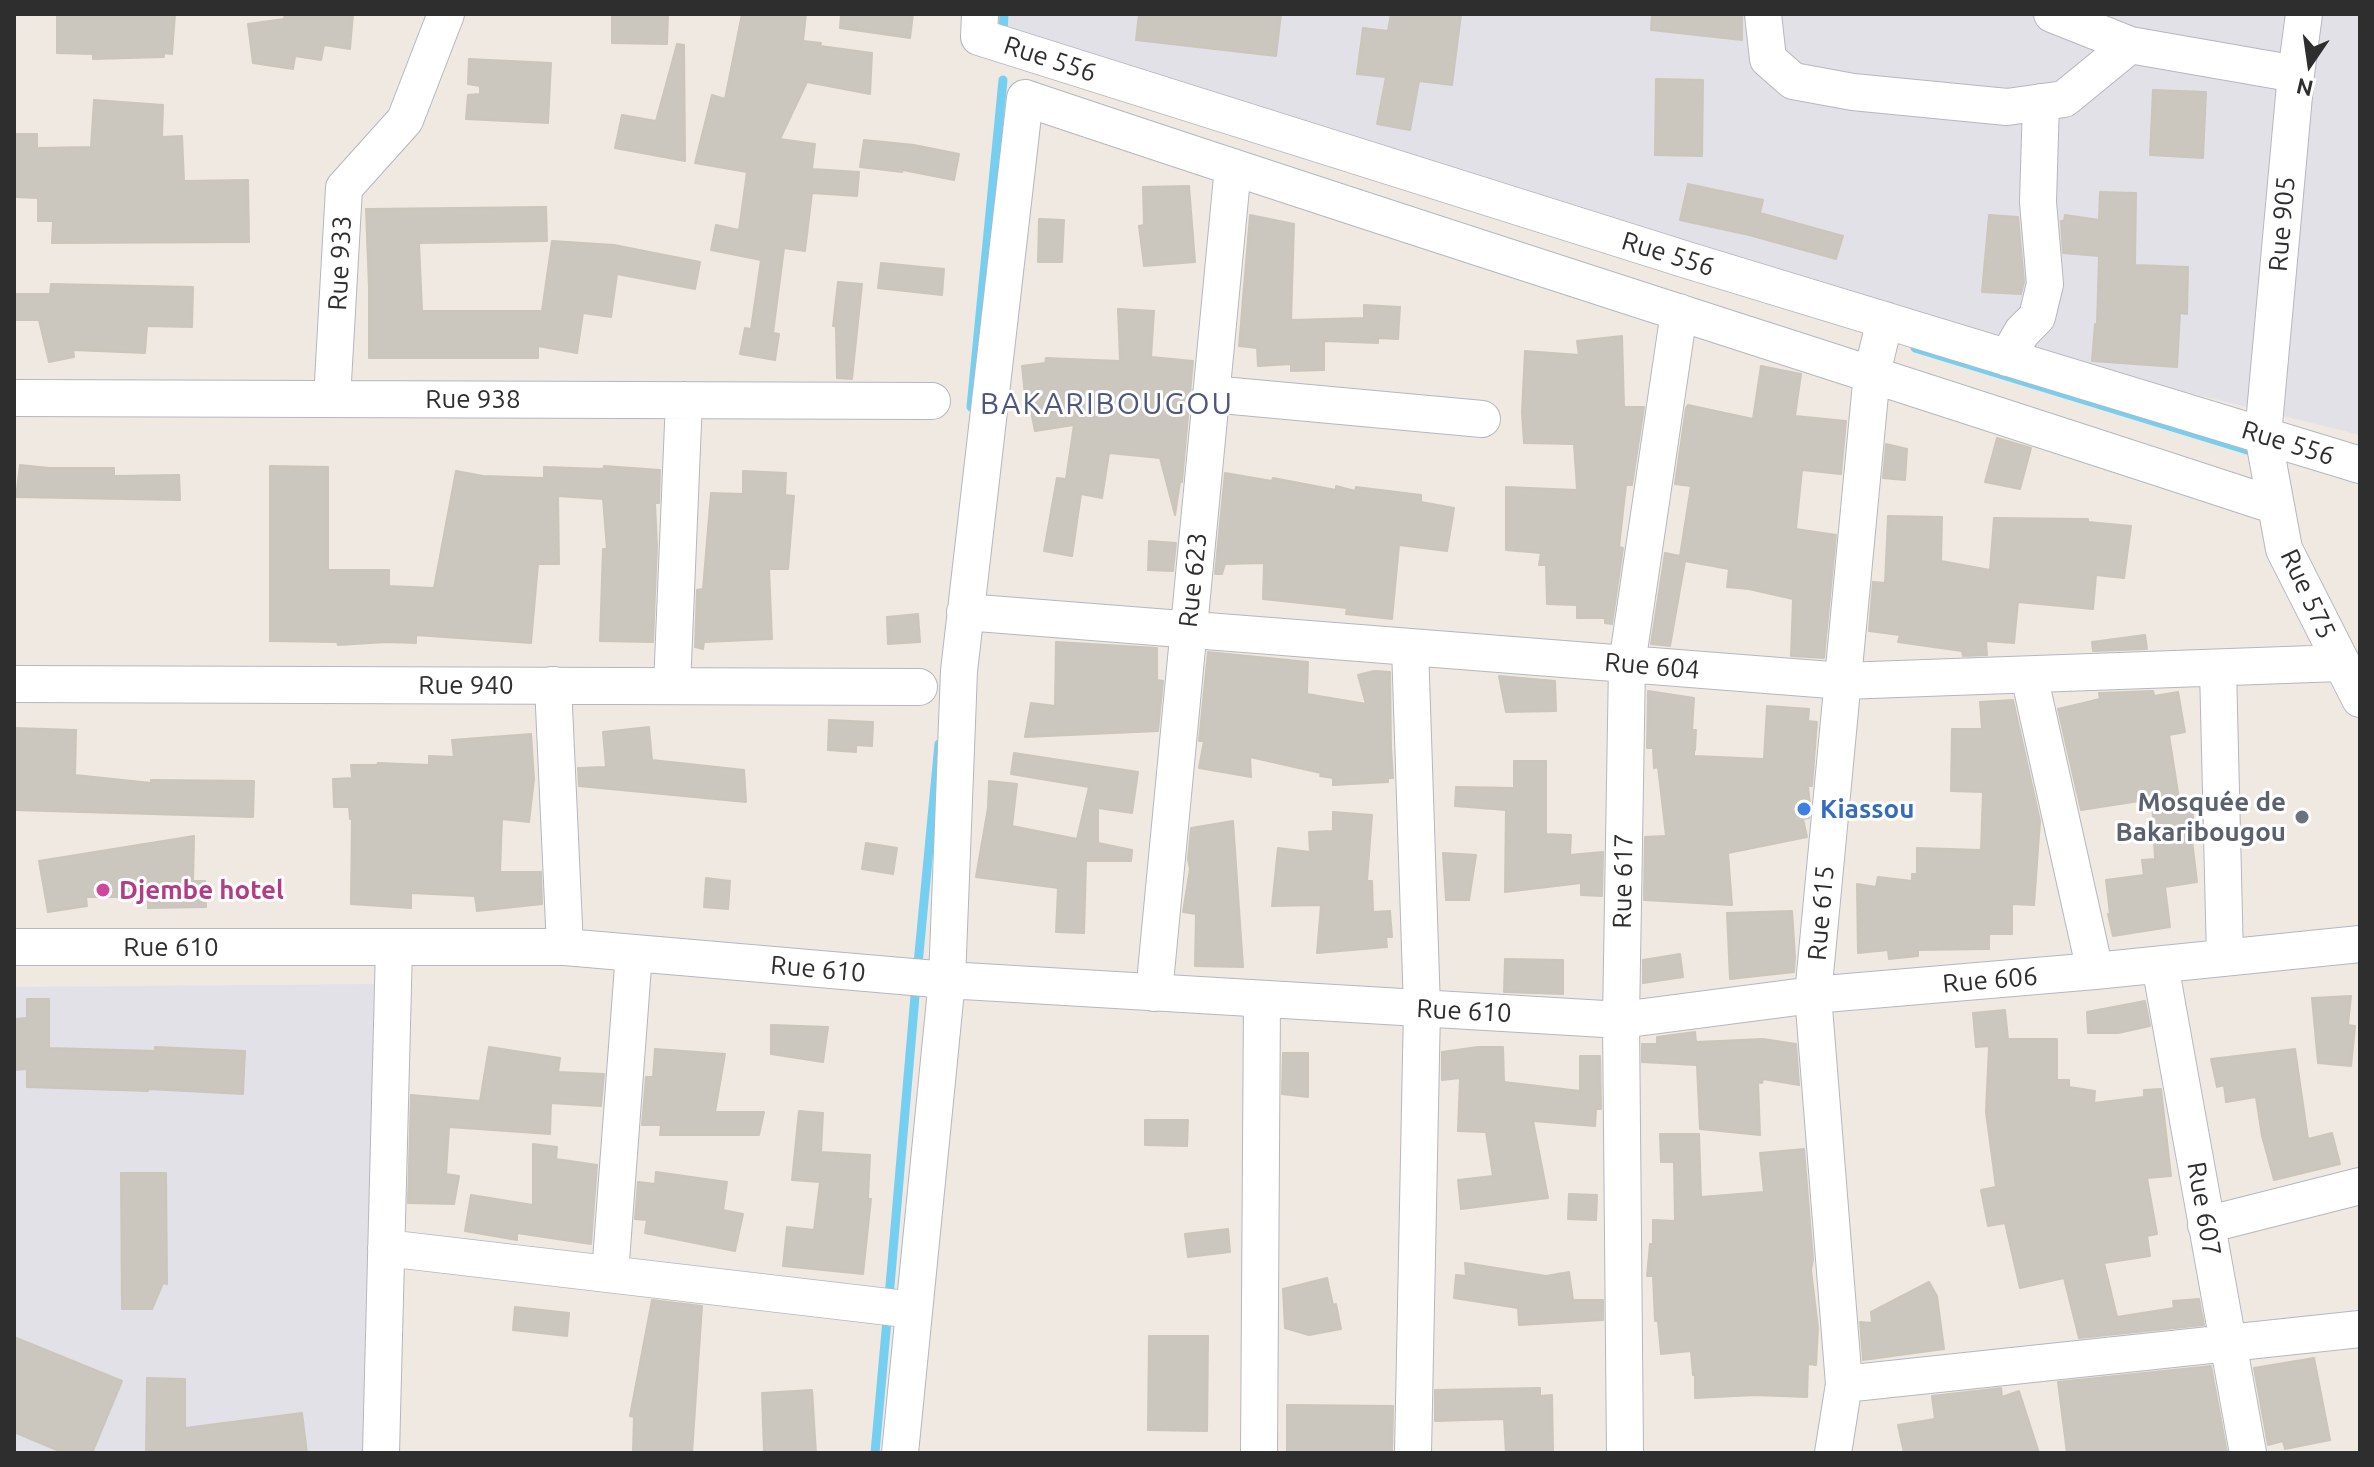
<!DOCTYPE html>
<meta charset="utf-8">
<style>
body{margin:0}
#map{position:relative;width:2374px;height:1467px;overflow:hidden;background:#efe9e1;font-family:Ubuntu,sans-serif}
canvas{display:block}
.frame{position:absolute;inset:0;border:16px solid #2e2e2e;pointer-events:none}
.north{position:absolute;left:2270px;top:24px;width:80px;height:80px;-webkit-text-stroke:6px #fff;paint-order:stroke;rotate:193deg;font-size:22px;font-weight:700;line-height:32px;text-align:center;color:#2e2e2e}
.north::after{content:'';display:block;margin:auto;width:28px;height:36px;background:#2e2e2e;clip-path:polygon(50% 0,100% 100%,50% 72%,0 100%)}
</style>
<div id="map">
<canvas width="2374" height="1467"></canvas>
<div class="frame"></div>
<div class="north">N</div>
</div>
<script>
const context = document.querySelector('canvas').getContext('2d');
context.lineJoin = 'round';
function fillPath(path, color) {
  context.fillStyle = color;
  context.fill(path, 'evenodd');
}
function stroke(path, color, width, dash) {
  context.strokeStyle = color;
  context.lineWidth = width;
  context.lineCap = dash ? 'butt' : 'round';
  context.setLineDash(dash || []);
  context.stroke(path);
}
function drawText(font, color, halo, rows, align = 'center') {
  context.font = font + ' Ubuntu,sans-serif';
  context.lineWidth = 6;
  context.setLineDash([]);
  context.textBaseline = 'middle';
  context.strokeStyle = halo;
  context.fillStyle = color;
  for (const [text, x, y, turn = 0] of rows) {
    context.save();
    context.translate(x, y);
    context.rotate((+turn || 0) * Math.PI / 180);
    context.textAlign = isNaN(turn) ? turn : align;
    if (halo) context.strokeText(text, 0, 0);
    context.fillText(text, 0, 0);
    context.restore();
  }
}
fillPath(new Path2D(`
 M991 14H2360V435L1969 338 990 36Z
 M379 984 372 1453H14V987Z`), '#e3e1e8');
stroke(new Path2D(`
 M1003 32 1004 14
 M1915 348 2257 453
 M971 407 1003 80
 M918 964 939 744
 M889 1297 915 996
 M875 1453 887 1320`), '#75cff0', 9);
const building = new Path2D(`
 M57 14H175L172 54 164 53V57L93 59V54L57 53Z
 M285 14H353L350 49 324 45 321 60 295 56 293 69 253 63 248 24 284 19Z
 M612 14H668L667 44 612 43Z
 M742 14H806L803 41 821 43 820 46 872 53 870 94 807 82 780 139 815 144 812 169 859 172 857 196 812 193 805 251 784 248 773 333 779 334 775 360 740 354 745 328 751 329 761 260 711 250 716 225 739 230 747 172 695 163 712 95 725 99Z
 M841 14H913L910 38 840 28Z
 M1139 14H1281L1276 56 1136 40Z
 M1391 14H1461L1452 85 1419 81 1410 130 1377 124 1386 77 1357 74 1363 28 1388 31Z
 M1652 14H1742V40L1651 30Z
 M677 44 684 45 685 161 615 148 622 115 656 121Z
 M469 59 551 63 548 123 466 119 468 95 480 94V86L468 84Z
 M1656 79 1703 80 1702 156 1655 155Z
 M2153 90 2206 92 2203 158 2150 155Z
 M94 100 163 105 162 137 182 136 184 181 248 180 249 242 52 243 53 221H38V198L14 197V134H37V148L91 147Z
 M864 140 914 145 959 154 954 180 903 170 902 172 860 167Z
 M1688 184 1763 200 1760 213 1843 236 1836 259 1749 235 1680 220Z
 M1189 186 1195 262 1144 266 1139 226 1144 225 1143 187Z
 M2100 192 2136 193 2135 265 2188 267 2187 314 2180 313 2177 367 2092 361 2095 324 2097 325 2099 256 2063 253 2061 221H2064L2065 215 2099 220Z
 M546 207 547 241 419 243 422 311H542L552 241 614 245 700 262 695 289 617 274 611 317 583 313 577 353 538 346V358H369V288L366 209Z
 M1250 215 1294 224 1291 320 1364 318V305L1400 307 1398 339 1378 338V343L1324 341V370L1291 371V364L1258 366 1257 348 1239 346Z
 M1989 215 2018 217 2024 282 2021 294 1982 292Z
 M1039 219 1064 220 1062 262H1038Z
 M881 263 944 269 942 295 878 288Z
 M838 282 862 284 852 379 837 378 836 326H833Z
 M51 284 193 287 192 327 147 326 145 353 73 350 74 357 49 362 39 320H14V294H50Z
 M1118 309 1154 311 1151 357 1193 361 1182 482H1180L1175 515 1160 458 1109 453 1102 498 1081 494 1072 556 1044 551 1057 478 1066 479 1074 425 1035 431 1028 396H1025L1022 366 1045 363 1046 358 1120 361Z
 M1622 336 1624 407H1644L1632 485H1626L1619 547 1623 548 1612 624 1605 623V618H1577V605L1547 604 1546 565H1539L1541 553 1506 550V487L1577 490 1574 444 1524 443 1522 413 1525 351 1579 355 1577 341Z
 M1761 366 1801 374 1795 416 1846 421 1841 474 1802 470 1796 529 1836 535 1824 658 1791 656 1793 599 1749 589 1727 587 1729 569 1685 561 1670 646 1651 644 1665 553 1680 556 1691 486 1675 484 1686 408 1688 405 1753 419Z
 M1997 438 2031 448 2020 489 1985 482Z
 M1886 444 1907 449 1905 480 1883 478Z
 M20 465 49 468H114V476L179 475 180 500 16 497Z
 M270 466 328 467V570H389V586L434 588 456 471 483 476 544 478V467L603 469 604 466 660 470 659 503H655L657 546 653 642 600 641 603 549H607L603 499 558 496 559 564H538L531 643 416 635V643L386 642 338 645 337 642 270 641Z
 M743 471 786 473 785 495 794 496 788 569H769L772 639 704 642 703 649 695 647 697 590 703 589 711 493 743 494Z
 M1225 473 1272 481 1273 478 1336 490V486L1355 491 1356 487 1421 495V502L1454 508 1447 551 1399 545 1392 619 1346 614 1347 608 1263 599 1264 563 1225 564 1222 574H1215Z
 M1888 516 1942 517 1941 561 1990 570 1994 518 2088 519V522L2131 526 2124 578 2096 575 2093 609 2018 602 2014 643 1986 641 1987 655 1963 656 1962 651 1898 642 1900 635 1869 631 1873 582 1885 583Z
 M1149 541 1176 543 1173 571 1148 570Z
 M918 614 920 642 888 644 887 617Z
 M2145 635 2147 649 2093 651 2092 642Z
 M1056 642 1157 648V680L1163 681 1158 731 1025 737 1031 703 1055 706Z
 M1208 652 1308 662 1307 694 1366 704 1358 675 1374 671 1390 672 1391 748 1393 778H1388V782L1333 785V778L1320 776 1321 773 1250 757 1251 777 1199 768 1204 741H1199Z
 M1499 676 1555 681 1556 711 1506 712Z
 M1648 691 1694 698 1692 730H1696L1695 750 1691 751H1694V756L1764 759 1767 706 1809 709 1808 721 1817 722 1812 786H1808L1810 804 1809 818 1803 819 1807 837 1728 853 1732 905 1644 900 1645 837 1666 836 1658 767 1654 768 1653 748H1647Z
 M2153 691 2154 696 2178 692 2185 732 2169 735 2179 799H2192L2194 840H2192L2197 882 2165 887 2170 927 2113 936 2108 914H2110L2106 880 2144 875 2142 860 2155 859 2152 799 2081 810 2058 709 2100 699 2099 693Z
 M2013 700 2040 821 2034 905 2012 904V934H1989V949L1918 950V956L1889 959 1888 950 1858 953 1857 884 1876 887 1878 877 1912 881V874H1917V848L1981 850 1983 792 1951 791 1952 729H1982L1980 702Z
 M829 720 873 722 872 746 856 745V752L828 750Z
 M649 727 652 760 744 770 746 802 579 786 578 768 606 767 603 732Z
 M14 728 76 730 75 775 151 783V780L254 781 253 817 14 810Z
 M531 734 534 779 529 822 502 819 500 872H541L542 904 477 911 475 896 411 893V908L351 904 352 819H350L349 807H334L333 779 352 778 351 765H377L378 763 429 765V756L454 757 452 740Z
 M1014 753 1138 772 1132 813 1098 808V843L1132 850 1131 861H1086L1084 933 1056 932 1058 888 976 877 988 808 989 781 1017 784 1012 826 1077 839 1089 787 1011 774Z
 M1514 761H1546V834L1571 835 1570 855 1603 852 1602 896 1581 895V883L1505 892 1506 810 1455 806 1456 787 1514 788Z
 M1333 812 1372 815 1367 881H1372L1373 912 1390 911 1392 937H1386L1387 947 1317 953 1321 905 1272 906 1278 848 1310 852 1309 832 1333 831Z
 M1233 821 1243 967 1195 966 1196 914 1183 912 1190 869 1188 859 1191 828Z
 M194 836 193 881H205L206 907 148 908V897H86L87 906 48 912 39 861Z
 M866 843 897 848 893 874 862 869Z
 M1443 853 1476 855 1469 900H1446Z
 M706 878 730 881 728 909 704 907Z
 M1792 911 1795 957 1794 972 1730 979 1727 913Z
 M1680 954 1683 977 1643 983V960Z
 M1505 959 1563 960V994L1504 992Z
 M2351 996 2348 1025 2355 1026 2351 1066 2318 1063 2312 998Z
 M27 999H49V1048L155 1051V1047L245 1051 243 1094 148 1089V1091L27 1087V1069L14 1070V1019L27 1018Z
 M2145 1001 2150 1026 2118 1033H2088L2087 1012Z
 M2005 1010 2008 1039H2057V1080H2069V1087L2095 1091 2094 1103 2144 1097V1090L2161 1089 2171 1176 2147 1178 2157 1234 2147 1236 2150 1256 2104 1263 2117 1317 2174 1308 2173 1301 2199 1299 2204 1325 2079 1338 2064 1278 2020 1288 2005 1223 1988 1226 1981 1190 1996 1187 1986 1112 1989 1046 1976 1047 1973 1013Z
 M771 1025 828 1027 823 1062 771 1054Z
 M1695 1032 1696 1042 1763 1039 1796 1044 1799 1085 1763 1079 1762 1083 1758 1082 1760 1135 1700 1129 1697 1065 1642 1062V1044H1657V1037Z
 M489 1047 560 1058 558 1072 604 1074 601 1106 551 1103 550 1134 449 1127 446 1174 459 1176 454 1204 408 1203 411 1095 480 1101Z
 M1478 1047H1503L1504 1082 1580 1091V1056H1600L1601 1109H1596L1595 1126 1533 1121 1548 1198 1461 1209 1458 1180 1493 1176 1486 1132 1458 1131 1460 1078 1442 1080V1052Z
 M655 1049 725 1054 715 1112H764L759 1135H660L661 1125H642L646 1077H653Z
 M2295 1049 2308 1139 2332 1133 2340 1164 2274 1180 2262 1136 2256 1097 2226 1102 2224 1085 2217 1087 2211 1059Z
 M1283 1053H1308V1097L1282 1094Z
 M799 1111 823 1113 821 1152 870 1155 868 1199H871L863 1274 783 1266 787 1227 814 1230 820 1182 792 1180Z
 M1145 1120H1188L1187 1146 1145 1145Z
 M1660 1134H1699L1701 1197 1764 1192 1760 1153 1804 1149 1813 1259 1811 1270 1818 1328 1816 1365 1808 1364 1807 1397 1755 1395 1695 1398V1375H1693L1691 1351 1661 1354 1658 1321H1655L1653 1276H1647L1650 1244H1653V1220L1675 1221 1674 1162H1661Z
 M533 1144 557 1147 556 1159 597 1165 591 1244 517 1233V1240L465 1231 471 1195 533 1205Z
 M656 1172 727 1182 723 1210 743 1214 735 1251 645 1233 647 1220 635 1219 638 1182 655 1184Z
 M121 1173H166L167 1284 163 1283 152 1309H122Z
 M1569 1194 1597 1195 1596 1220 1568 1219Z
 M1228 1229 1230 1252 1188 1257 1185 1234Z
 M1465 1263 1546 1276 1569 1272 1573 1300H1603V1320L1519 1325 1518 1308 1454 1298 1456 1275 1466 1276Z
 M1327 1278 1333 1305 1336 1304 1341 1329 1309 1335 1285 1328 1283 1289Z
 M1929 1282 1937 1296 1944 1349 1863 1360 1860 1322 1872 1323 1871 1312Z
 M652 1300 702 1306 692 1453H633L634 1417 630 1416Z
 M515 1307 569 1313 567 1336 513 1330Z
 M1149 1336H1208L1207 1431 1148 1430Z
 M14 1337 122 1381 92 1453H64L14 1432Z
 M2314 1358 2330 1440 2285 1449 2283 1441 2268 1445 2254 1368Z
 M2211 1366 2227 1453H2067L2058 1382Z
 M147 1378 185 1379V1428L302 1413 307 1453H146Z
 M1540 1388V1396L1552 1395 1553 1453H1506L1504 1419 1435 1421V1390Z
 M2001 1388 2002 1397 2019 1391 2039 1453H1904L1898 1425 1935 1419 1932 1396Z
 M812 1390 816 1453H764L762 1393Z
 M1287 1405 1393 1406 1392 1453H1287Z`);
fillPath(building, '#cbc7bf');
stroke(building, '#cbc5ba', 2);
const minor = new Path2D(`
 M980 14 979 37 1687 260 2360 465
 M1763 14 1768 59 1793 81 1853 92 2007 107 2064 99 2130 45
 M2052 14 2130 45 2296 74
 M2304 14 2296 74 2263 435 2284 549 2360 699
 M2007 358 2022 332 2037 317 2045 284 2038 202 2041 102
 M1211 394 1482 419
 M14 398 932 401
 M332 399 344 188 405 120 446 14
 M965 612 1843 681 2340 663
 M1410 647 1422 1008 1413 1453
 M2218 668 2225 958
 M2029 675 2095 971
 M14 684 919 687
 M553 685 565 947
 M672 686 684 400
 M14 947H565L947 980 1621 1020 1813 995 2095 971 2360 944
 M2160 965 2248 1453
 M1154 993 1233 167
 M2206 1225 2360 1186
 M386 1248 914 1310
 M610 1274 634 953
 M1844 1384 2360 1329
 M381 1453 394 947
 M900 1453 947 980 959 671 1025 98C1441 238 1859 369 2276 506
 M1259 1453 1262 999
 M1625 1453 1621 1020 1627 664 1679 312
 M1833 1453 1844 1384 1813 995 1872 373 1885 320`);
stroke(minor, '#b4b7c1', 38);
stroke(minor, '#fff', 36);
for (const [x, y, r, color] of [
 [1804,809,8,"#3f7fe0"],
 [2302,817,8,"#6b7280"],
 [103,890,8,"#d1479c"]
]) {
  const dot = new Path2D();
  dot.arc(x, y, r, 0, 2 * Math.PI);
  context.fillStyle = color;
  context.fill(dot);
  stroke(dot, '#fff', 3);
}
drawText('26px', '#2e2e2e', '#fff', [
 ["Rue 556",1050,59,18],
 ["Rue 905",2282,224,-85],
 ["Rue 556",1668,254,17],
 ["Rue 933",340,263,-87],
 ["Rue 938",473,399],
 ["Rue 556",2288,443,17],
 ["Rue 623",1193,580,-84],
 ["Rue 575",2308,594,65],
 ["Rue 604",1652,666,5],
 ["Rue 940",466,685],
 ["Rue 617",1623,881,-89],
 ["Rue 615",1821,913,-85],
 ["Rue 610",171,947],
 ["Rue 610",818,969,5],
 ["Rue 606",1990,980,-5],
 ["Rue 610",1464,1011,3],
 ["Rue 607",2204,1209,80]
]);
drawText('bold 26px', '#5b616d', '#fff', [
 ["Mosquée de",2286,802],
 ["Bakaribougou",2286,832]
], 'right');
drawText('bold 26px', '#366cbe', '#fff', [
 ["Kiassou",1820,809]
], 'left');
drawText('bold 26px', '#b23c85', '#fff', [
 ["Djembe hotel",119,890]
], 'left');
context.letterSpacing = '2px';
drawText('30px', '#4d5680', '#fff', [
 ["BAKARIBOUGOU",1107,404]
]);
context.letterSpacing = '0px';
</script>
